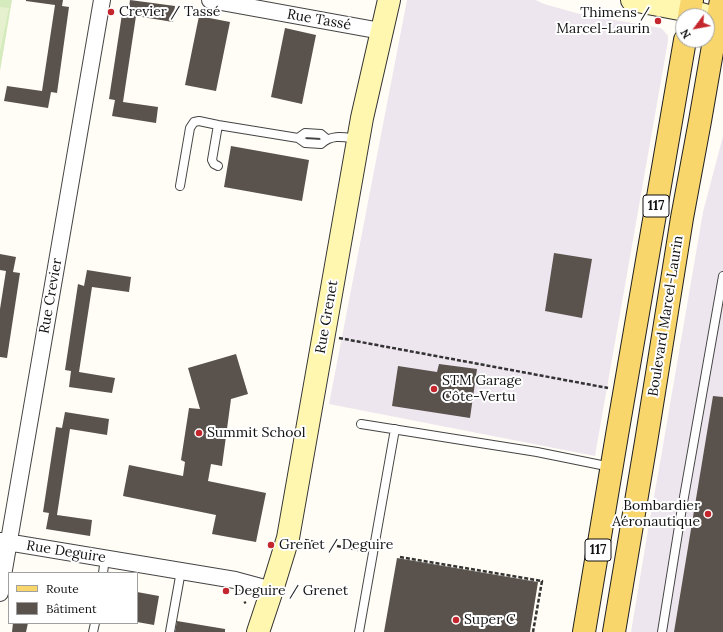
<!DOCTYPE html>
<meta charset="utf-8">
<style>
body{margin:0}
#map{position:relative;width:723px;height:632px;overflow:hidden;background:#fffdf5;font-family:Lora,serif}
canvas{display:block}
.legend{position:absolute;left:8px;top:572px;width:130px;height:52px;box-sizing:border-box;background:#fff;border:1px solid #a0a0a0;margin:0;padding:5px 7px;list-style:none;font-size:12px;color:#111}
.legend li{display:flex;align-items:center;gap:8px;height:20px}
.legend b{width:20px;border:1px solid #a0a0a0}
.north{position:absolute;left:675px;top:8px;width:40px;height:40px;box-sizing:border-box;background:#fff;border:1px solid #a0a0a0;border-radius:50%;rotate:238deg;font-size:11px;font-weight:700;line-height:16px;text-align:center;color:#111}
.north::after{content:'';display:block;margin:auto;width:14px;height:18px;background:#c4262e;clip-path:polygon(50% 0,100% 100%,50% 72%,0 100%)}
</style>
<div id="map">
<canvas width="723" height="632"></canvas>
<ul class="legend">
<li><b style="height:5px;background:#f9d66b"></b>Route</li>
<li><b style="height:11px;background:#5a524d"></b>Bâtiment</li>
</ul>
<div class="north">N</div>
</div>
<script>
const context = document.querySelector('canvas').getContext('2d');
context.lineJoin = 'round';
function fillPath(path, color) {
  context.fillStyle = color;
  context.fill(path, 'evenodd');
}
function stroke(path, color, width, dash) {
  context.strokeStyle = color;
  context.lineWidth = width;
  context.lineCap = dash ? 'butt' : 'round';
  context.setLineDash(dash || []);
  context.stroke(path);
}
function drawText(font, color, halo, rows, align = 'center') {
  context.font = font + ' Lora,serif';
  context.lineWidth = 4;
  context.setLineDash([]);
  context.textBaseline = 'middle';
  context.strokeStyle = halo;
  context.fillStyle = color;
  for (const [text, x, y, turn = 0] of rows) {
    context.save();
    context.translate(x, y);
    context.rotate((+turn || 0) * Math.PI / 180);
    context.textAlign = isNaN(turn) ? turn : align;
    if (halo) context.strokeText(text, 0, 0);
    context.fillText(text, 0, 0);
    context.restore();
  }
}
fillPath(new Path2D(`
 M407 0H535L538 1 544 4 580 14 661 28 665 32 668 36V41L595 456 329 404Z
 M723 136V632H631L648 530 661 457 703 212Z`), '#eee6ef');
fillPath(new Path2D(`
 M0 0H12L0 71Z`), '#d5ebbd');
fillPath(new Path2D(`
 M0 7 9 8 0 51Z`), '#e6f2cf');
fillPath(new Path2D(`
 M26 0H63L62 6 69 7 57 93 51 92 48 108 4 101 7 86 42 91 55 5 26 1Z
 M130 0 175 6 173 22 136 16 123 102 158 107 156 123 112 116 115 100 109 99 122 14 128 15Z
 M199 16 230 22 216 91 185 85Z
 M285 28 316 35 302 104 271 97Z
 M231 146 309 160 302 201 224 187Z
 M554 253 592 259 582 318 545 311Z
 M0 254 16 257 13 272 20 273 7 358 0 357V309L6 271 0 270Z
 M87 270 131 277 129 292 92 287 79 372 115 378 112 393 69 387 71 371 65 370 78 284 84 286Z
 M236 354 248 394 231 399 222 466 211 464 208 481 266 493 256 542 212 534 216 515 123 496 129 465 183 476 185 462 181 460 189 408 200 409 188 368Z
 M439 364 477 369 470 418 392 406 398 366 437 372Z
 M713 396 723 397V632H674Z
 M65 412 109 419 107 435 70 429 57 515 92 520 90 536 46 529 49 513 43 512 56 427 62 428Z
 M397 558 538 582 530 632H384Z
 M137 592 159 596 154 625 137 622Z
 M177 621 225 629V632H175Z
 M13 623H28L26 632H12Z`), '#5a524d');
const lane = new Path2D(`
 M298 138 305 133 321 134 327 139
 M218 166 214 164 212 160 218 125
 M180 186 190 128 194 122 199 121 218 125 298 138 305 143 321 144C332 134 343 137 357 139
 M361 424 537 452 611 467
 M103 573 105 558
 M93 632 95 623
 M170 632 181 571
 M359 632 395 429
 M662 632 681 514 723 276`);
const street = new Path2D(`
 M210 0 381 31
 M0 541 235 580 272 590
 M0 593 102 0`);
const secondary = new Path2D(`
 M632 0 690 11 723 20
 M258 632 272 590 288 538 362 118 389 0`);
const primary = new Path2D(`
 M689 16 692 0
 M584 632 617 435 685 40
 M614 632 646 442 682 218 700 121 721 0`);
stroke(lane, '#444', 10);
stroke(street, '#444', 18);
stroke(secondary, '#333', 24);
stroke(primary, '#222', 24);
stroke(new Path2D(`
 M339 338 608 388
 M305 540 324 544
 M337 546 358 550
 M400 557 542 581 533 632
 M244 603 246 602`), '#333', 2.5, [4, 2]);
stroke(lane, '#fff', 8);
stroke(street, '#fff', 16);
stroke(secondary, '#fff6b0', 22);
stroke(primary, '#f9d66b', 22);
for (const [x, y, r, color] of [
 [111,12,4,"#c4262e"],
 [658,21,4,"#c4262e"],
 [434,389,4,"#c4262e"],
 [199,433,4,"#c4262e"],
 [708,514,4,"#c4262e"],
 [271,545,4,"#c4262e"],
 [226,591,4,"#c4262e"],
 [456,620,4,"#c4262e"]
]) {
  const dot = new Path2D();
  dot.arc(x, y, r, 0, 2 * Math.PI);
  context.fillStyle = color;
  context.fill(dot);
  stroke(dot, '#fff', 1.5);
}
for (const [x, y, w] of [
 [656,206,26],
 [598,550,26]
]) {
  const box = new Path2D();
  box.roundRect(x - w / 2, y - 11, w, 22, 3);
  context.fillStyle = '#fff';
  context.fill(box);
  stroke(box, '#111', 1);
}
drawText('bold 13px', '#111', null, [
 ["117",656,206],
 ["117",598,550]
]);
drawText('14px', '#111', '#fff', [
 ["Crevier / Tassé",119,12],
 ["Thimens /",650,13,"right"],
 ["Marcel-Laurin",650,29,"right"],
 ["STM Garage",442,381],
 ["Côte-Vertu",442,397],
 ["Summit School",207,433],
 ["Bombardier",700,506,"right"],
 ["Aéronautique",700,522,"right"],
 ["Grenet / Deguire",279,545],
 ["Deguire / Grenet",234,591],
 ["Super C",464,620]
], 'left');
drawText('14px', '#111', '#fff', [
 ["Rue Tassé",319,20,10],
 ["Rue Crevier",51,296,-80],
 ["Boulevard Marcel-Laurin",666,316,-81],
 ["Rue Grenet",327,317,-80],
 ["Rue Deguire",66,552,9]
]);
</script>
